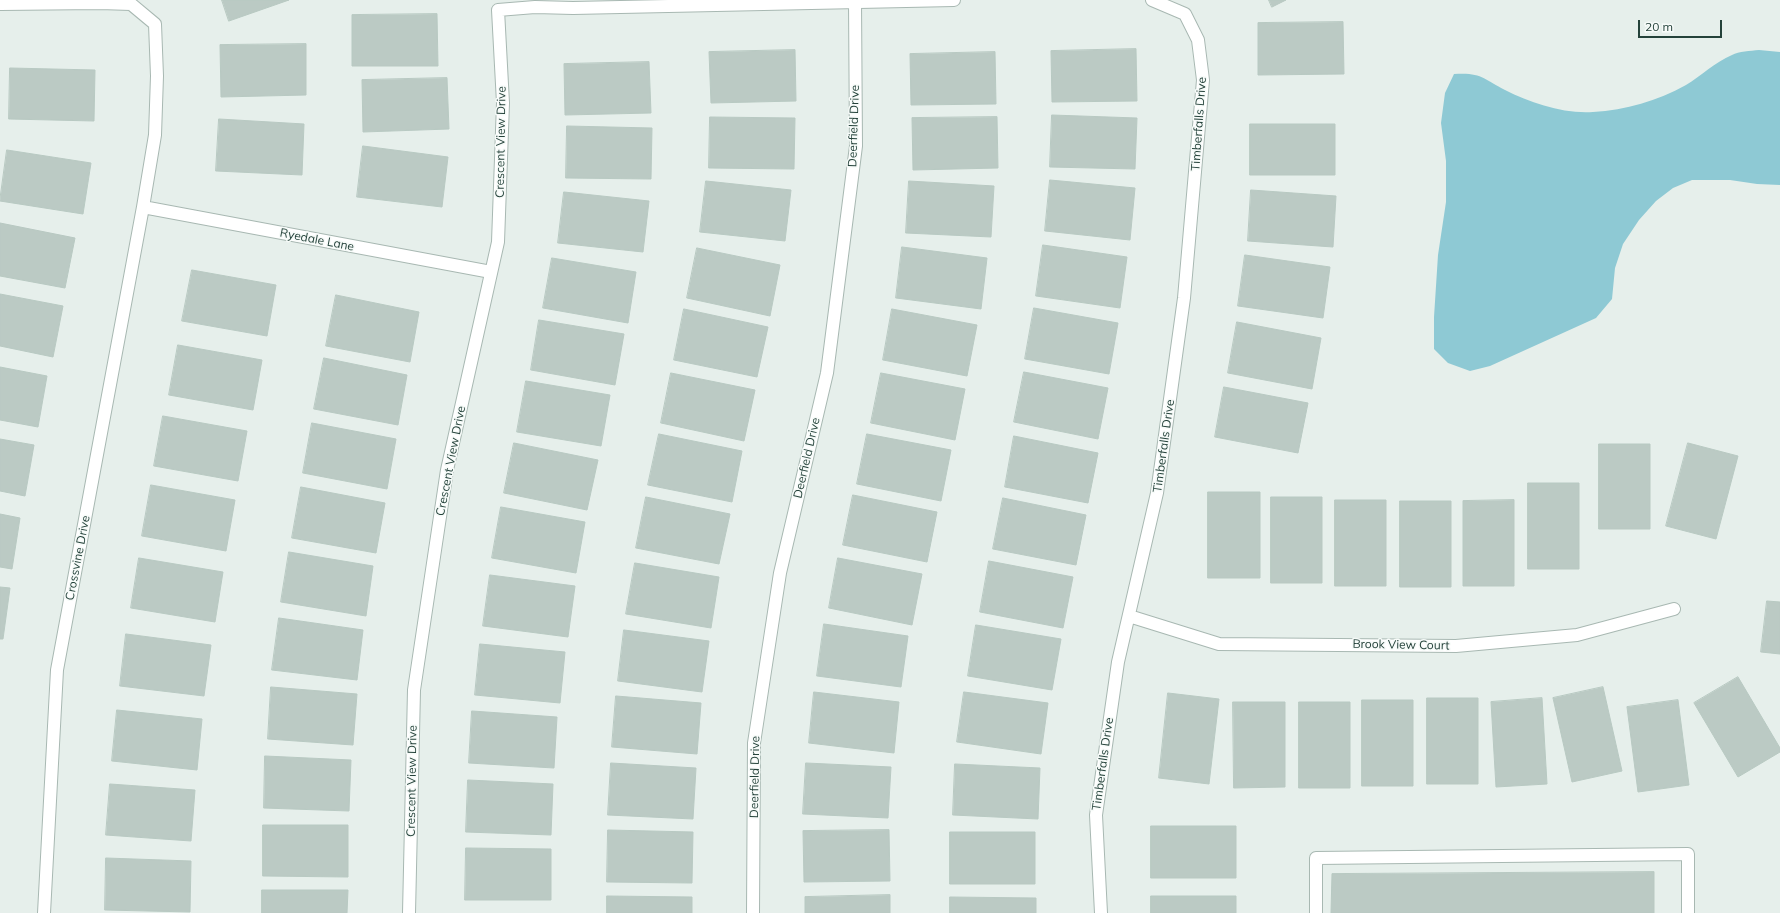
<!DOCTYPE html>
<style>
body{margin:0}
#map{position:relative;width:1780px;height:913px;overflow:hidden;background:#e6efeb;font-family:Mulish,sans-serif}
canvas{display:block}
.scale{position:absolute;left:1638px;top:20px;width:84px;height:18px;box-sizing:border-box;border:2px solid #24423a;border-top:0;padding-left:5px;font-size:12px;line-height:14px;white-space:nowrap;color:#24423a;-webkit-text-stroke:3px #f7fbf9;paint-order:stroke}
</style>
<div id="map">
<canvas width="1780" height="913"></canvas>
<div class="scale">20 m</div>
</div>
<script>
const context = document.querySelector('canvas').getContext('2d');
context.lineJoin = 'round';
function fillPath(path, color) {
  context.fillStyle = color;
  context.fill(path, 'evenodd');
}
function stroke(path, color, width, dash) {
  context.strokeStyle = color;
  context.lineWidth = width;
  context.lineCap = dash ? 'butt' : 'round';
  context.setLineDash(dash || []);
  context.stroke(path);
}
function drawText(font, color, halo, rows, align = 'center') {
  context.font = font + ' Mulish,sans-serif';
  context.lineWidth = 3;
  context.setLineDash([]);
  context.textBaseline = 'middle';
  context.strokeStyle = halo;
  context.fillStyle = color;
  for (const [text, x, y, turn = 0] of rows) {
    context.save();
    context.translate(x, y);
    context.rotate((+turn || 0) * Math.PI / 180);
    context.textAlign = isNaN(turn) ? turn : align;
    if (halo) context.strokeText(text, 0, 0);
    context.fillText(text, 0, 0);
    context.restore();
  }
}
fillPath(new Path2D(`
 M1759 50 1780 52V185L1757 184 1730 180H1692L1673 188 1656 201 1639 220 1623 244 1615 268 1612 299 1596 318 1490 366 1470 371 1448 363 1434 349V317L1438 255 1446 202V161L1441 123 1445 93 1454 74C1481 72 1484 79 1505 90 1531 103 1563 114 1593 112 1626 110 1657 101 1686 85 1701 76 1715 62 1732 55 1739 51 1750 51 1759 50Z`), '#8ec9d4');
const building = new Path2D(`
 M222 0H289L229 21Z
 M1269 0H1286L1272 7Z
 M437 14 438 66H352V15Z
 M1343 22 1344 74 1258 75V23Z
 M306 44V95L221 97 220 45Z
 M1136 49 1137 101 1052 102 1051 51Z
 M795 50 796 101 711 103 709 52Z
 M995 52 996 104 911 105 910 54Z
 M649 62 651 113 565 115 564 64Z
 M10 68 95 70 94 121 9 119Z
 M447 78 449 129 363 132 362 80Z
 M1052 115 1137 118 1135 169 1050 167Z
 M710 117 795 118 794 169 709 168Z
 M997 117 998 168 913 170 912 118Z
 M219 119 304 124 302 175 216 171Z
 M1250 124H1335V175H1250Z
 M567 126 652 128 651 179 566 178Z
 M363 146 448 157 442 207 357 197Z
 M7 150 91 163 83 214 0 201Z
 M1050 180 1135 188 1130 240 1045 231Z
 M706 181 791 190 785 241 700 232Z
 M909 181 994 186 991 237 906 233Z
 M1251 190 1336 196 1333 247 1248 241Z
 M564 192 649 201 643 252 558 243Z
 M0 223 75 238 65 288 0 276Z
 M1043 245 1127 257 1120 308 1036 296Z
 M902 247 987 258 981 309 896 298Z
 M697 248 780 265 770 316 687 298Z
 M1245 255 1330 267 1323 318 1238 306Z
 M552 258 636 272 628 323 543 308Z
 M192 270 276 285 267 336 182 321Z
 M0 294 63 306 53 357 0 346Z
 M336 295 419 312 410 362 326 346Z
 M1034 308 1118 323 1109 374 1025 359Z
 M684 309 768 327 757 377 674 360Z
 M892 309 977 325 967 376 883 360Z
 M539 320 624 334 615 385 531 370Z
 M1237 322 1321 338 1312 389 1228 373Z
 M178 345 262 360 253 410 169 395Z
 M324 358 407 375 398 425 314 409Z
 M0 367 47 376 38 427 0 420Z
 M1024 372 1108 388 1098 439 1014 422Z
 M671 373 755 390 744 441 661 423Z
 M881 373 965 389 955 440 871 423Z
 M526 381 610 395 601 446 517 432Z
 M1224 387 1308 403 1298 453 1215 437Z
 M163 416 247 431 238 481 154 466Z
 M312 423 396 439 387 489 303 473Z
 M659 434 742 451 732 502 648 485Z
 M867 434 951 450 941 501 857 484Z
 M1014 436 1098 453 1088 503 1005 487Z
 M0 439 34 445 25 496 0 491Z
 M514 443 598 460 587 510 504 493Z
 M1688 443 1738 456 1716 539 1666 526Z
 M1599 444H1650V529H1599Z
 M1528 483H1579V569H1528Z
 M151 485 235 500 226 551 142 536Z
 M301 487 385 503 376 553 292 538Z
 M1208 492H1260V578H1208Z
 M853 495 937 512 927 562 843 545Z
 M646 497 730 514 719 564 636 548Z
 M1271 497H1322V583H1271Z
 M1003 498 1086 515 1076 565 993 549Z
 M1335 500H1386V586H1335Z
 M1514 500V586H1463V501Z
 M1400 501H1451V587H1400Z
 M501 507 585 522 576 573 492 558Z
 M0 514 20 518 12 569 0 567Z
 M289 552 373 566 366 616 281 602Z
 M139 558 223 572 215 622 131 608Z
 M838 558 922 574 912 625 829 608Z
 M989 561 1073 577 1063 628 980 612Z
 M635 563 719 577 711 628 626 614Z
 M490 575 575 586 568 637 483 626Z
 M0 587 10 588 3 639H0Z
 M1767 601 1780 602V654L1761 652Z
 M279 618 363 630 357 680 272 670Z
 M824 624 908 636 901 687 817 676Z
 M976 625 1061 639 1052 690 968 676Z
 M624 630 709 641 702 692 618 681Z
 M126 634 211 645 204 696 120 686Z
 M480 644 565 652 560 703 475 695Z
 M1738 677 1780 748V752L1738 777 1694 703Z
 M271 687 357 694 353 745 268 739Z
 M1603 687 1622 771 1572 782 1553 698Z
 M814 692 899 702 894 753 809 743Z
 M964 692 1048 703 1041 754 957 742Z
 M1168 693 1219 699 1209 784 1159 778Z
 M616 696 701 703 697 754 612 747Z
 M1427 698H1478V784H1427Z
 M1542 698 1547 784 1496 787 1491 702Z
 M1362 700H1413V786H1362Z
 M1678 700 1689 785 1638 792 1627 707Z
 M1233 702H1285V787L1234 788Z
 M1299 702H1350V788H1299Z
 M117 710 202 719 197 770 112 761Z
 M472 711 557 717 554 768 469 763Z
 M265 756 351 760 349 811 264 808Z
 M611 763 696 768 693 819 608 815Z
 M806 763 891 767 888 818 803 814Z
 M955 764 1040 768 1038 819 953 815Z
 M468 780 553 784 551 835 466 832Z
 M110 784 195 790 191 841 106 835Z
 M263 825H348V877L263 876Z
 M1151 826H1236V878H1151Z
 M608 830 693 832 692 883 607 882Z
 M889 830 890 881 804 882 803 831Z
 M950 832H1035V884H950Z
 M466 848 551 849V900H465Z
 M106 858 191 861 190 912 105 910Z
 M1654 872V913H1331L1332 874Z
 M262 890H348L347 913H262Z
 M890 895V913H805V897Z
 M607 896 692 897V913H607Z
 M1151 896H1236V913H1151Z
 M950 897 1036 898V913H950Z`);
fillPath(building, '#bbcac4');
stroke(building, '#b8c9c2', 1);
const lane = new Path2D(`
 M1316 913V858L1688 854V913`);
const street = new Path2D(`
 M0 4 100 3 131 4 155 24 157 76 155 135 143 207 57 670 44 913
 M143 207 491 272
 M1129 616 1219 644 1456 646 1577 635 1674 609
 M409 913 414 690 447 470 498 242 503 103 498 10 535 7 573 8 954 0
 M753 913 754 743 780 573 827 373 856 146 855 2
 M1101 913 1096 815 1118 662 1157 493 1184 298 1203 80 1198 40 1185 14 1152 0`);
stroke(lane, '#a8b8b2', 14);
stroke(street, '#a8b8b2', 14);
stroke(lane, '#fff', 12);
stroke(street, '#fff', 12);
drawText('12px', '#24423a', '#f7fbf9', [
 ["Timberfalls Drive",1199,124,-86],
 ["Deerfield Drive",854,126,-88],
 ["Crescent View Drive",501,142,-89],
 ["Ryedale Lane",317,240,11],
 ["Timberfalls Drive",1164,446,-82],
 ["Deerfield Drive",807,458,-77],
 ["Crescent View Drive",451,461,-79],
 ["Crossvine Drive",78,558,-79],
 ["Brook View Court",1401,645,1],
 ["Timberfalls Drive",1103,764,-82],
 ["Deerfield Drive",755,777,-89],
 ["Crescent View Drive",412,781,-89]
]);
</script>
